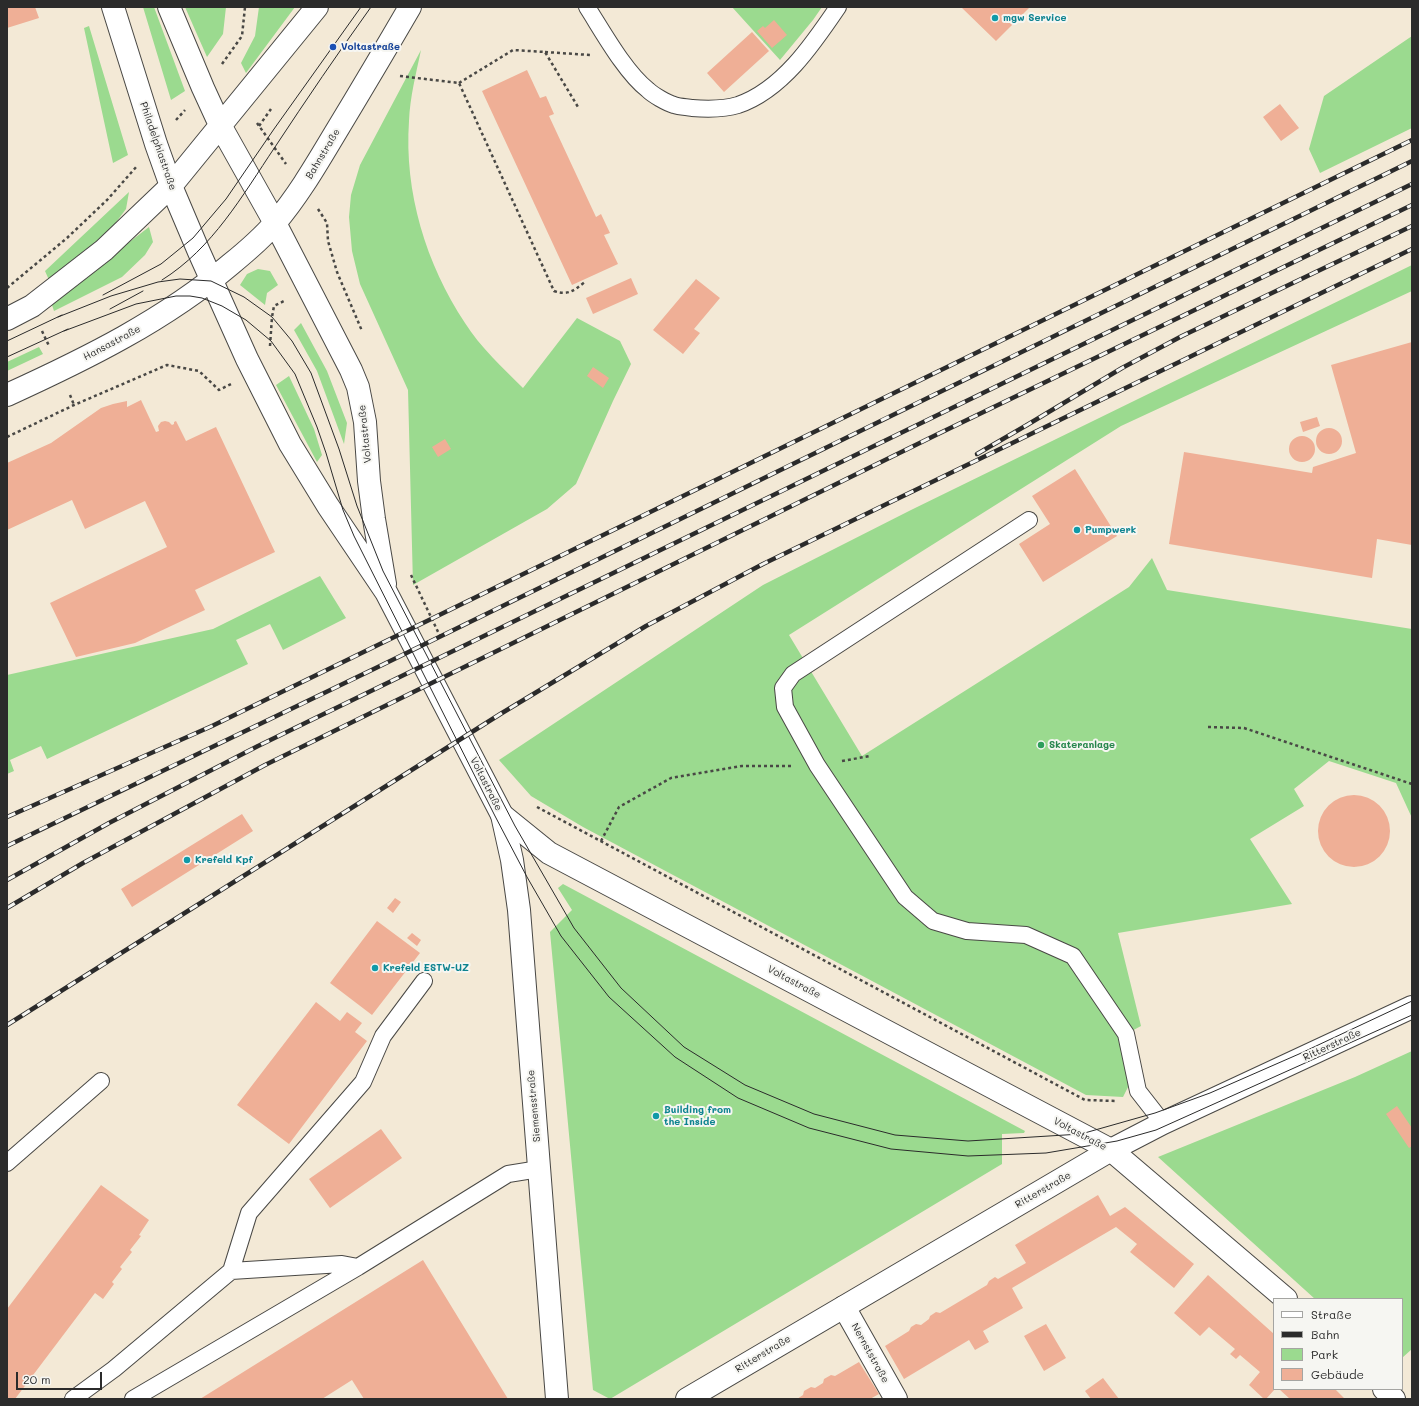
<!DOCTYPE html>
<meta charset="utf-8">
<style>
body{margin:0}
#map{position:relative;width:1419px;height:1406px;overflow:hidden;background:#f3e9d6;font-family:Mali,sans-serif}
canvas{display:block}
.frame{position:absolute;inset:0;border:8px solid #2b2b2b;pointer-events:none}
.legend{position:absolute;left:1273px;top:1298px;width:130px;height:92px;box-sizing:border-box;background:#f6f6f2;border:1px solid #a5a5a2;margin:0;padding:5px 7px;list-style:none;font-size:12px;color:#2b2b2b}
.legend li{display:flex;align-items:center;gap:8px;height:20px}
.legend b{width:20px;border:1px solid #a5a5a2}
.scale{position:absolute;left:16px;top:1372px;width:86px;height:18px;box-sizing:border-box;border:2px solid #2b2b2b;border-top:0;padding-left:5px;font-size:12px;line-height:14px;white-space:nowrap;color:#2b2b2b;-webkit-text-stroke:3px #f6f6f2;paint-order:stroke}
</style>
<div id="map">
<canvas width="1419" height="1406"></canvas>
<div class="frame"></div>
<ul class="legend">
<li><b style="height:5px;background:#fff"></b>Straße</li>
<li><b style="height:5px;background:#2b2b2b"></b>Bahn</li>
<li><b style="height:11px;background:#9bda8f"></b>Park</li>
<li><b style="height:11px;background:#efaf96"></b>Gebäude</li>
</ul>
<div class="scale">20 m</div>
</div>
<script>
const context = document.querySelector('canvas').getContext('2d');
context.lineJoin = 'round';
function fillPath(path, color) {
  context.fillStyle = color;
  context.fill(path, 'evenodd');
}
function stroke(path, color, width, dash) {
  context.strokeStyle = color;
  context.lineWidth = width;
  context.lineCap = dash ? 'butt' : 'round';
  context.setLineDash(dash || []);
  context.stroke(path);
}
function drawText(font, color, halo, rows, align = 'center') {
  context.font = font + ' Mali,sans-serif';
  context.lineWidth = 4;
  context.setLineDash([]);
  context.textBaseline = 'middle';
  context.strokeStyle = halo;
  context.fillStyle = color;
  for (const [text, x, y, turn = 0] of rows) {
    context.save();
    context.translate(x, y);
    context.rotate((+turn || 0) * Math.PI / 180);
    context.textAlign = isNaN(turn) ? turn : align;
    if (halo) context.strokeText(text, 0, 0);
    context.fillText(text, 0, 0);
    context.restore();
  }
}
fillPath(new Path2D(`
 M143 7H154L185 91 171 100Z
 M185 7H226L223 34 207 57Z
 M259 7H295L246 73 241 63 255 36Z
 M732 7H822L813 20 780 60Z
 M89 26 128 155 113 163 84 28Z
 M1412 36V128L1320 173 1309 149 1324 96Z
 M421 50C416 74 410 97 409 121 404 192 426 264 465 323 480 347 503 368 523 388L577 318 620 341 631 364 613 401 576 484 547 509 413 585 408 390 360 284 352 251 349 217 351 195 360 165Z
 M129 192 126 209 108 233 49 280 45 271Z
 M149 227 153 242 145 255 122 277 54 311 51 302Z
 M1412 265V291L1121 426 789 635 862 756 1129 587 1152 558 1167 590 1412 629V818L1396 783 1329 761 1294 789 1304 806 1250 839 1292 904 1118 933 1141 1026 1126 1034 1129 1085 1123 1097 1086 1095 583 827 531 796 499 760 763 585 911 510Z
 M258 269 270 271 278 285 267 293 265 305 240 285 247 274Z
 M301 323 327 371 347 423 344 444 317 371 294 330Z
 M39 347 43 354 7 371V362Z
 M289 376 314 429 322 455 317 462 276 385Z
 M320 576 346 618 283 650 270 624 236 640 248 664 47 759 41 746 10 760 14 771 7 774V675L213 629Z
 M563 884 1025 1131 1024 1133 1002 1134V1164L610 1399 593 1390 550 932 572 910 558 888Z
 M1412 1051V1349L1402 1358V1299H1315L1158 1157 1355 1077Z`), '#9bda8f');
fillPath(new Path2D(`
 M7 7H35L39 18 7 28Z
 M961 7H1030L996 41Z
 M774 20 787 35 772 48 757 31 763 26 765 28Z
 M752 32 769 51 724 92 707 73Z
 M527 70 540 98 546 96 554 114 549 116 596 217 601 214 610 233 604 235 618 264 572 285 482 91Z
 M1280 104 1299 128 1281 141 1263 117Z
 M631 278 638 294 593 314 586 298Z
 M696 279 720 298 694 329 700 333 683 354 653 330Z
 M1412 342V545L1377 539 1372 578 1169 544 1184 452 1312 473 1313 467 1356 453 1331 365Z
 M593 367 609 378 603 388 587 376Z
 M141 400 156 432 159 431 158 426 161 422 165 421 169 422 172 425 174 424V422L176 421 186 441 216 427 275 552 195 590 205 610 135 643 76 657 50 603 167 547 145 501 85 529 72 500 7 530V463L51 443 101 408 113 404 127 401V407Z
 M1317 417 1320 426 1303 432 1300 422Z
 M1316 441a13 13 0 1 1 26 0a13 13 0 1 1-26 0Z
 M1289 449a13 13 0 1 1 26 0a13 13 0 1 1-26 0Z
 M445 439 451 449 438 457 432 447Z
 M1075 469 1117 536 1043 582 1019 544 1050 524 1032 496Z
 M1318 831a36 36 0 1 1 72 0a36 36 0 1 1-72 0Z
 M242 814 253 831 132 907 121 889Z
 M395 898 401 902 393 913 387 908Z
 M377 921 420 953 372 1015 330 983Z
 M412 933 421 940 417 946 407 938Z
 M316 1002 340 1021 347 1012 362 1023 355 1032 367 1041 289 1144 237 1105Z
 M1397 1106 1412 1128V1146L1409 1148 1386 1114Z
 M381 1129 402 1158 330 1208 309 1179Z
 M101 1185 149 1220 139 1235 141 1236 130 1250 132 1252 120 1267 122 1269 112 1282 114 1284 103 1299 95 1293 15 1399H7V1309Z
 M1098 1195 1110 1216 1125 1207 1194 1264 1174 1288 1130 1252 1137 1244 1116 1227 1012 1288 1023 1308 983 1331 989 1342 975 1350 969 1340 904 1379 885 1346 909 1331 911 1327 916 1324 921 1325 929 1319 930 1316 936 1312 940 1313 987 1285 989 1281 995 1277 998 1279 1026 1263 1015 1245Z
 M423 1260 508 1399H364L352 1380 322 1399H200Z
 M1208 1275 1274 1334 1275 1389 1266 1399H1264L1249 1385 1260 1372 1240 1355 1236 1359 1230 1354 1235 1349 1209 1327 1200 1336 1174 1313Z
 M1046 1324 1066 1358 1044 1371 1024 1336Z
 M859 1362 879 1394 870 1399H797L803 1395 804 1391 811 1387 815 1388 823 1383 824 1379 831 1375 835 1376Z
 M1103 1378 1119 1399H1091L1085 1391Z
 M1279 1389H1335L1345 1399H1290Z`), '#efaf96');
const lane = new Path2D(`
 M587 7C603 32 625 72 648 90 653 95 667 103 674 105 680 107 687 107 692 108 705 109 725 109 738 105 782 90 813 44 838 7
 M1029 520 793 674 783 688 785 707 817 765 905 897 933 921 967 931 1026 935 1073 956 1126 1034 1138 1091 1163 1123
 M7 1163 101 1081
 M231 1271 249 1213 363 1082 383 1036 424 981
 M73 1399 114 1369 231 1271 342 1264 358 1267
 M133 1399 358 1267 508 1174 539 1169`);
const street = new Path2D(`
 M502 815 549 853 1111 1150 1286 1299
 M844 1307 896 1399
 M1384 1389 1394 1399`);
const secondary = new Path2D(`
 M113 7 156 144 171 186 199 252 247 359 290 444 328 506 386 592 502 815 512 860 519 910 557 1399
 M169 7 203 88 220 125 275 223 351 370 358 387 365 422 369 481 374 519 385 584
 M7 319 32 306 104 250 171 186 317 7
 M7 395C86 359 165 320 231 264 247 251 262 238 275 223 298 196 316 165 334 135 360 92 385 50 410 7
 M687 1399 1111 1150 1163 1123 1412 1007`);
stroke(lane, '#494845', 18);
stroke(street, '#494845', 24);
stroke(secondary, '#494845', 24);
stroke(new Path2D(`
 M545 52 590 55
 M222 64 242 36 245 7
 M400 76 459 83 554 291C569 296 574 290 585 282
 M459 83 513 50 545 52 578 107
 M176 120 185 110
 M257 123 286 164
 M259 126 271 109
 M318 209 327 223 328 241 337 272 362 331
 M7 288 67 238 107 200 137 166
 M42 331 49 346
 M270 346 272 317 274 306 286 300
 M70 395 74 405
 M7 437 74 405 167 365 199 371 219 390 231 384
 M411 575 440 636
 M1208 727 1244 728 1412 784
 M842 761 870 756
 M537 807 1085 1100 1116 1101
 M601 841 619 807 671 778 742 766H791`), '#494845', 2.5, [3, 3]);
stroke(lane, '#fff', 16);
stroke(street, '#fff', 22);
stroke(secondary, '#fff', 22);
stroke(new Path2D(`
 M162 280C213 248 242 196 275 147 306 100 338 53 371 7
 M103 295 161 264 193 238 226 199 274 129 361 7
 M110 309 143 291
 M58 317 111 296 158 282 180 279 211 281 244 297 272 317 292 341 311 373 339 449 357 506 383 571 515 826 574 928 621 988 684 1047 745 1085 814 1114 895 1135 968 1141 1081 1134 1155 1113 1210 1093 1299 1054 1412 1001
 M64 331 136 304 176 296H190L202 298 222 306 246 320 271 341 295 374 317 427 326 453 343 510 354 536 495 816 527 877 561 936 609 997 675 1057 738 1098 809 1128 891 1149 968 1156 1046 1153 1117 1141 1156 1130 1412 1015
 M7 341 62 315
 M7 357 68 329`), '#2b2b2b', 1);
const rail = new Path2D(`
 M977 454 1027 425 1122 368 1182 336 1412 226
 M7 817 212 726 1412 140
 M7 846C131 785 257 726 382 665 725 497 1068 329 1412 161
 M7 880 109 823 258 746 1412 184
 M7 908 83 863 265 765 940 433 1412 205
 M7 1025 502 713 646 626 763 564 1412 249`);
stroke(rail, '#2b2b2b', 4.5);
stroke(rail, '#f6f6f2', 3, [9]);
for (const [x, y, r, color] of [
 [995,18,4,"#0f9aa8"],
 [333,47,4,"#1a4fb4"],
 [1077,530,4,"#0f9aa8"],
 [1041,745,4,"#2e9e5b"],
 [187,860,4,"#0f9aa8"],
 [375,968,4,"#0f9aa8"],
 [656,1116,4,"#0f9aa8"]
]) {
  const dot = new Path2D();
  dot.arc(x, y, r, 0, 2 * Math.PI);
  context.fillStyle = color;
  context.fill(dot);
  stroke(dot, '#f6f6f2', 1.5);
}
drawText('bold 10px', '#0d838f', '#f6f6f2', [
 ["mgw Service",1003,18],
 ["Pumpwerk",1085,530],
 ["Krefeld Kpf",195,860],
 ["Krefeld ESTW-UZ",383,968],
 ["Building from",664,1110],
 ["the Inside",664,1122]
], 'left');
drawText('bold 10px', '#164399', '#f6f6f2', [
 ["Voltastraße",341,47]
], 'left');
drawText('10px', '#2b2b2b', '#f6f6f2', [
 ["Philadelphiastraße",158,146,71],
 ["Bahnstraße",323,154,-59],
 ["Hansastraße",112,343,-28],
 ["Voltastraße",365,434,-96],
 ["Voltastraße",486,784,63],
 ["Voltastraße",794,982,28],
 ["Ritterstraße",1332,1045,-25],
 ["Siemensstraße",534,1106,-95],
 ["Voltastraße",1080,1134,28],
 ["Ritterstraße",1043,1190,-30],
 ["Nernststraße",870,1353,61],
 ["Ritterstraße",763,1354,-31]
]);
drawText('bold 10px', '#27864d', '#f6f6f2', [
 ["Skateranlage",1049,745]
], 'left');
</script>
